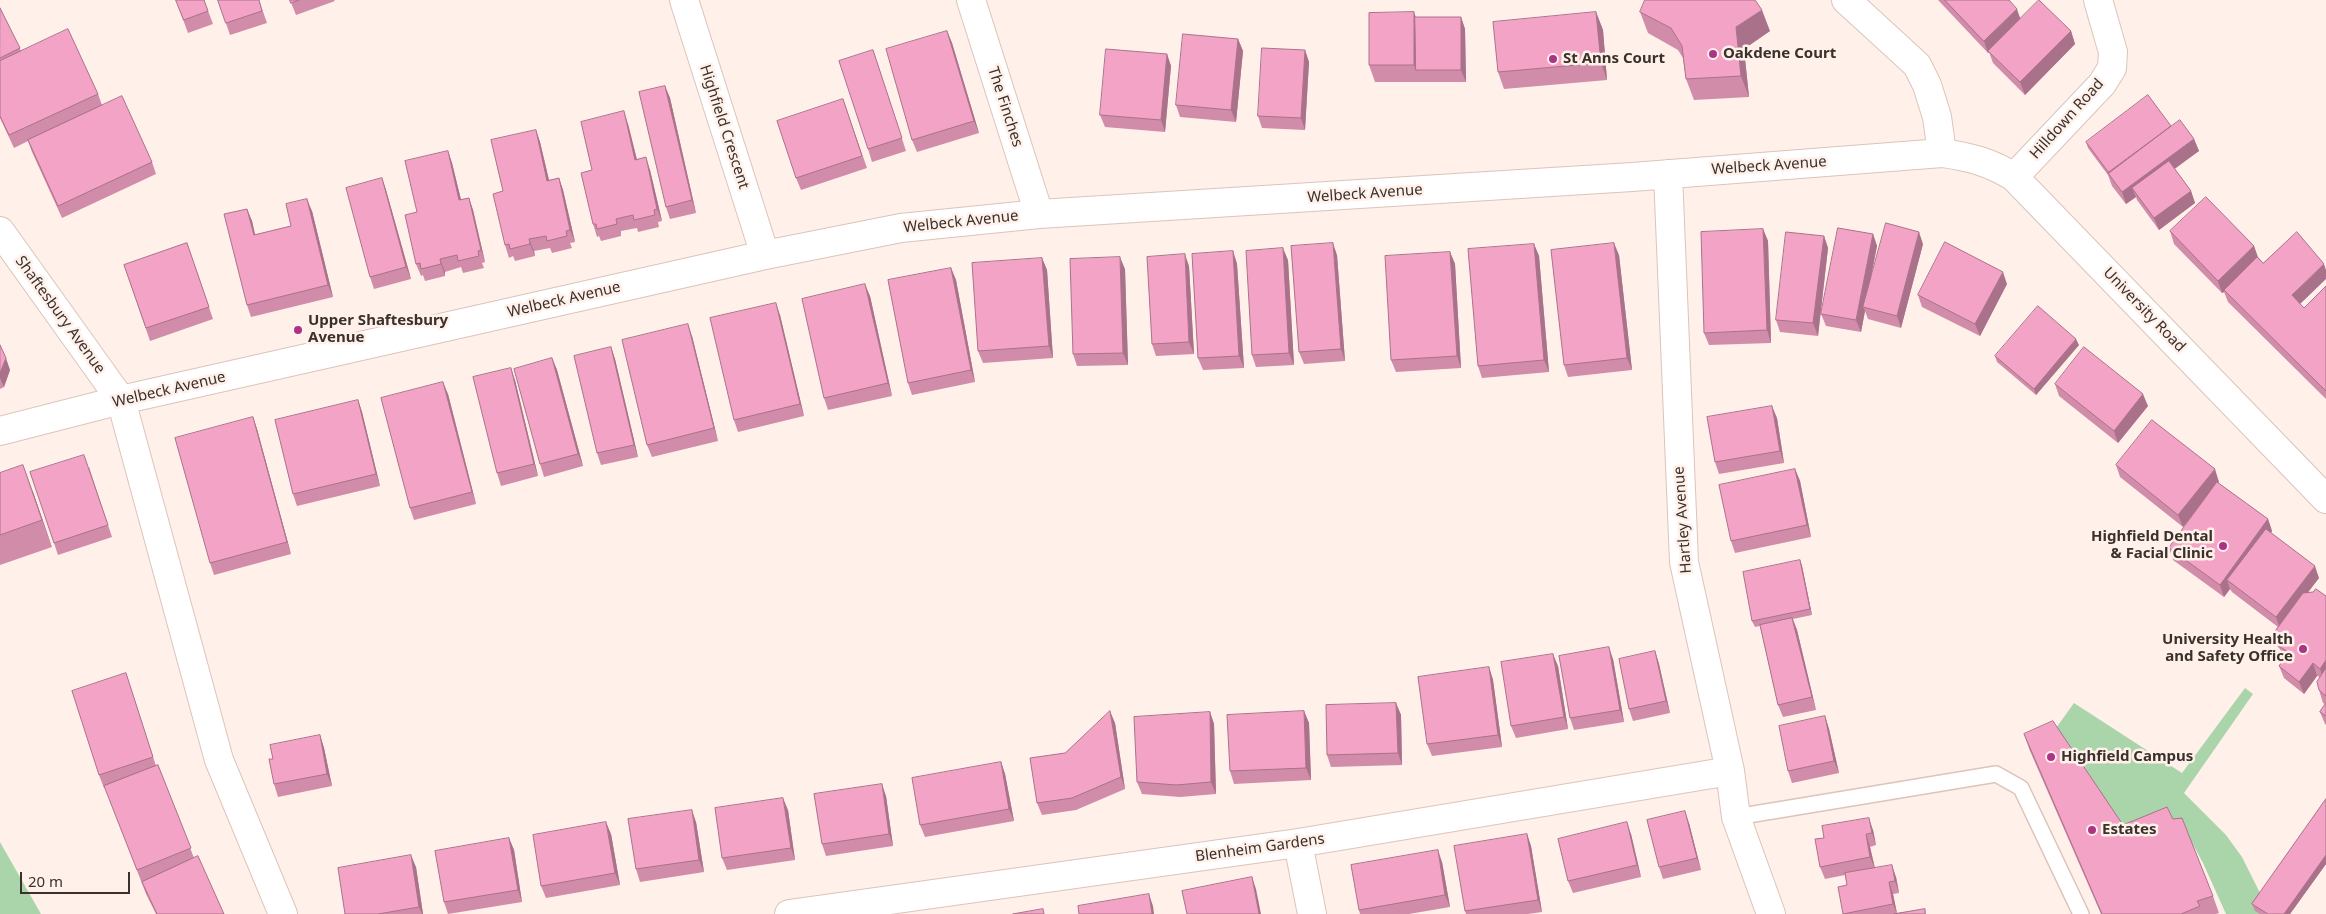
<!DOCTYPE html>
<style>
body{margin:0}
#map{position:relative;width:2326px;height:914px;overflow:hidden;background:#fff0ea;font-family:"Noto Sans",sans-serif}
canvas{display:block}
.scale{position:absolute;left:20px;top:872px;width:110px;height:22px;box-sizing:border-box;border:2px solid #3a312d;border-top:0;padding-left:6px;font-size:15px;line-height:18px;white-space:nowrap;color:#3a312d;-webkit-text-stroke:4px #fff0ea;paint-order:stroke}
</style>
<div id="map">
<canvas width="2326" height="914"></canvas>
<div class="scale">20 m</div>
</div>
<script>
const context = document.querySelector('canvas').getContext('2d');
context.lineJoin = 'round';
function fillPath(path, color) {
  context.fillStyle = color;
  context.fill(path, 'evenodd');
}
function stroke(path, color, width, dash) {
  context.strokeStyle = color;
  context.lineWidth = width;
  context.lineCap = dash ? 'butt' : 'round';
  context.setLineDash(dash || []);
  context.stroke(path);
}
function drawText(font, color, halo, rows, align = 'center') {
  context.font = font + ' "Noto Sans",sans-serif';
  context.lineWidth = 5;
  context.setLineDash([]);
  context.textBaseline = 'middle';
  context.strokeStyle = halo;
  context.fillStyle = color;
  for (const [text, x, y, turn = 0] of rows) {
    context.save();
    context.translate(x, y);
    context.rotate((+turn || 0) * Math.PI / 180);
    context.textAlign = isNaN(turn) ? turn : align;
    if (halo) context.strokeText(text, 0, 0);
    context.fillText(text, 0, 0);
    context.restore();
  }
}
fillPath(new Path2D(`
 M2245 688 2253 694 2184 793 2226 835 2242 857 2263 899 2260 914H2226L2203 863 2188 835 2129 842 2060 739 2030 751 2026 740 2051 735 2074 703 2182 773Z
 M0 842 41 914H0Z`), '#aad5ab');
const lane = new Path2D(`
 M1736 817 1996 774 2021 788 2081 914`);
const street = new Path2D(`
 M684 0 765 255
 M971 0 1039 214
 M1846 0 1917 65 1927 85 1937 117 1942 153
 M1668 174 1684 562 1730 771 1736 817 1771 914
 M2014 177 2102 84 2112 68 2113 52 2098 0
 M0 231 121 400 219 760 283 914
 M0 431 121 400 765 255 901 228 1039 214 1632 177 1942 153C1970 157 1990 162 2014 177L2326 499
 M1298 843 1312 914
 M789 914 1298 843 1730 771`);
stroke(lane, '#dcc4ba', 18);
stroke(street, '#dcc4ba', 30);
stroke(lane, '#fff', 15);
stroke(street, '#fff', 28);
fillPath(new Path2D(`
 M176 0H204L213 24 188 33Z
 M218 0H259L267 23 230 35Z
 M290 0H334L335 1 296 15Z
 M1938 0H2009L2021 19 2071 31 2075 44 2025 95 1993 63 1989 52 1988 53Z
 M0 8 21 51 98 94 102 105 152 162 156 174 62 218 32 152 28 141 14 148 0 118Z
 M1596 12 1603 30 1607 80 1504 89 1498 72Z
 M1640 12 1770 31 1744 49 1749 97 1694 100 1686 79 1683 58 1678 50 1648 33Z
 M1415 17H1461L1465 29 1466 82H1375L1369 65Z
 M947 31 952 43 979 133 917 152 912 140Z
 M1238 39 1243 51 1236 122 1180 117 1176 105Z
 M1305 50 1309 62 1305 130 1262 128 1258 116Z
 M1167 54 1171 66 1165 132 1105 127 1100 115Z
 M877 62 906 151 872 162 868 149Z
 M665 86 670 98 696 213 670 219 666 207Z
 M843 99 867 168 801 190 796 178Z
 M628 124 637 160 650 170 662 221 658 222 659 227 638 232 637 228 621 231V236L601 241 599 236 597 237 593 224 592 170Z
 M2171 126 2194 139 2199 151 2174 168 2191 191 2195 203 2159 230 2137 200 2136 197 2126 204 2112 186 2108 175 2088 148 2086 142Z
 M536 130 540 142 549 180 559 178 563 190 575 242 570 243 572 248 552 253 550 248 534 251 535 256 515 261 513 256 509 258 505 245 503 191Z
 M448 151 452 163 461 200 469 198 473 210 485 262 482 263 484 268 463 273 461 267 445 272V276L425 281 423 275 421 276 416 264 417 212Z
 M382 178 386 190 411 279 374 289 370 277Z
 M247 209 252 221 255 235 291 226 312 211 333 297 251 317 247 305Z
 M1763 229 1768 241 1771 343 1709 345 1704 333Z
 M2170 231 2254 246 2258 257 2304 308 2326 286V399L2228 302 2224 292 2222 293 2174 244Z
 M1873 234 1877 246 1871 277 1923 244 1901 328 1868 319 1865 311 1861 332 1826 326 1821 314Z
 M1824 236 1828 248 1818 336 1780 332 1776 320Z
 M187 243 213 319 150 341 124 265Z
 M1534 244 1539 256 1549 372 1482 378 1478 366Z
 M1233 251 1237 264 1244 368 1203 370 1198 358Z
 M1450 252 1455 264 1461 368 1396 372 1391 360Z
 M1337 255 1345 361 1304 364 1299 352Z
 M1619 255 1632 370 1568 377 1564 365Z
 M1042 258 1047 270 1053 358 983 363 978 351Z
 M1288 260 1294 365 1256 367 1252 355Z
 M1189 266 1194 354 1156 356 1152 344Z
 M951 268 956 280 975 382 912 395 908 383Z
 M1125 269 1128 365 1077 366 1073 354Z
 M2007 284 1980 336 1922 307 1918 295Z
 M870 296 892 396 828 410 824 398Z
 M780 315 804 416 738 432 734 420Z
 M692 336 718 441 652 457 647 445Z
 M0 345 10 370 4 387 0 389Z
 M2079 345 2036 395 1997 362 1995 356Z
 M611 347 615 359 638 457 601 465 597 453Z
 M552 358 557 370 583 466 544 477 540 464Z
 M515 380 538 476 501 486 497 473Z
 M2055 384 2148 406 2118 443 2059 396Z
 M448 394 476 504 414 520 410 508Z
 M358 400 362 412 380 486 297 506 293 494Z
 M253 417 257 429 291 554 214 575 210 563Z
 M1777 418 1784 463 1719 474 1715 462Z
 M2116 465 2219 482 2218 483 2268 519 2272 531 2271 533 2319 578 2308 592 2326 596V725L2325 724 2320 712 2325 704 2323 703 2319 690 2320 677 2317 676 2304 694 2284 678 2279 666 2284 658 2280 649 2277 646 2273 634 2278 627 2232 592 2230 589 2224 597 2173 560 2169 548 2202 503 2183 527 2120 477Z
 M89 467 112 537 58 555 54 543Z
 M1795 469 1800 481 1811 537 1735 553 1731 541Z
 M0 473 33 492 52 547 0 565Z
 M1800 560 1802 566 1812 615 1793 619 1797 630 1816 710 1783 717 1778 705 1760 626 1755 627 1752 621Z
 M1655 651 1659 664 1670 713 1633 721 1629 709Z
 M1613 659 1624 722 1574 730 1570 718Z
 M1558 666 1568 729 1516 738 1511 726Z
 M1489 667 1493 680 1502 747 1432 756 1427 744Z
 M126 673 156 766 158 765 194 858 224 914H156L146 894 105 787 104 788 99 775Z
 M1396 703 1401 715 1402 765 1331 767 1327 755Z
 M1304 711 1309 723 1311 780 1234 784 1230 771Z
 M1210 712 1214 724 1216 794 1180 797 1142 794 1137 782Z
 M1825 716 1829 729 1839 773 1792 783 1788 771Z
 M1115 723 1125 789 1076 810 1042 815 1037 803 1065 753Z
 M2024 734 2123 825 2213 896 2219 913 2216 914H2101L2030 751Z
 M320 735 324 748 332 786 278 797 274 784Z
 M1001 762 1005 774 1014 821 925 837 920 825Z
 M886 796 893 846 826 856 822 844Z
 M2326 799V864L2290 914H2260L2255 911 2252 904Z
 M788 810 795 860 727 870 722 858Z
 M696 822 704 872 640 882 636 869Z
 M1689 823 1701 870 1663 879 1659 867Z
 M1873 830 1876 845 1870 847 1875 868 1896 877 1899 893 1893 894 1897 913 1925 909 1926 914H1843L1847 885 1845 875 1825 879 1820 867Z
 M611 834 620 885 546 898 541 886Z
 M1527 834 1531 846 1542 912 1528 914H1466L1465 911Z
 M1631 834 1641 877 1573 893 1568 881Z
 M509 838 514 850 522 902 448 914 444 902Z
 M1442 862 1450 907 1409 914H1360L1359 910Z
 M416 867 423 914H345Z`), '#d18ca9');
fillPath(new Path2D(`
 M2017 9 2021 21 1988 53 1984 41Z
 M1762 10 1770 31 1744 49 1749 97 1741 76 1736 27Z
 M1414 12 1420 29 1416 70 1414 65Z
 M1596 12 1603 30 1607 80 1601 63Z
 M1461 17 1465 29 1466 82 1461 70Z
 M947 31 952 43 979 133 974 121Z
 M2071 31 2075 44 2025 95 2020 82Z
 M1238 39 1243 51 1236 122 1231 110Z
 M1305 50 1309 62 1305 130 1301 118Z
 M1167 54 1171 66 1165 132 1161 120Z
 M665 86 670 98 696 213 692 200Z
 M624 111 628 124 640 172 635 160Z
 M536 130 540 142 552 193 547 181Z
 M2194 139 2199 151 2138 196 2132 188 2136 197 2126 204 2122 192Z
 M448 151 452 163 464 212 459 200Z
 M646 157 650 170 662 221 657 209Z
 M382 178 386 190 411 279 406 267Z
 M559 178 563 190 575 242 570 230Z
 M2191 191 2195 203 2159 230 2154 218Z
 M469 198 473 210 485 262 481 250Z
 M307 199 312 211 333 297 328 285Z
 M247 209 252 221 258 247 254 235Z
 M1763 229 1768 241 1771 343 1767 330Z
 M1919 232 1923 244 1901 328 1897 316Z
 M1873 234 1877 246 1865 307H1863L1865 311 1861 332 1856 320Z
 M1824 236 1828 248 1818 336 1813 323Z
 M529 239 534 251 535 256 530 244Z
 M1333 243 1337 255 1345 361 1341 349Z
 M1614 243 1619 255 1632 370 1627 358Z
 M1534 244 1539 256 1549 372 1544 360Z
 M2254 246 2258 258 2224 290V292L2222 293 2218 281Z
 M1283 248 1288 260 1294 365 1289 353Z
 M1233 251 1237 264 1244 368 1239 356Z
 M1450 252 1455 264 1461 368 1457 356Z
 M1185 254 1189 266 1194 354 1189 342Z
 M1120 257 1125 269 1128 365 1123 353Z
 M1042 258 1047 270 1053 358 1049 346Z
 M440 259 445 272V276L441 264Z
 M2324 264 2326 270V279L2297 307 2292 295Z
 M951 268 956 280 975 382 971 370Z
 M2003 272 2007 284 1980 336 1975 324Z
 M865 284 870 296 892 396 888 383Z
 M776 303 780 315 804 416 800 404Z
 M688 324 692 336 718 441 714 428Z
 M2076 339 2079 345 2036 395 2034 389Z
 M611 347 615 359 638 457 634 445Z
 M6 358 10 370 4 387 0 378V373Z
 M552 358 557 370 583 466 578 454Z
 M511 368 515 380 538 476 534 464Z
 M443 382 448 394 476 504 472 492Z
 M2143 394 2148 406 2118 443 2114 431Z
 M358 400 362 412 380 486 376 474Z
 M1772 406 1777 418 1784 463 1780 451Z
 M253 417 257 429 291 554 287 542Z
 M23 465 33 492 52 547 42 520Z
 M1795 469 1800 481 1811 537 1807 525Z
 M2215 469 2219 482 2183 527 2178 515Z
 M2268 519 2272 531 2233 585 2227 580 2230 589 2224 597 2220 585Z
 M1800 560 1802 566 1812 615 1810 609Z
 M2315 566 2319 578 2280 629 2276 617Z
 M1792 618 1797 630 1816 710 1812 697Z
 M1609 647 1613 659 1624 722 1620 710Z
 M1655 651 1659 664 1670 713 1666 701Z
 M1553 654 1558 666 1568 729 1564 717Z
 M2326 660V678L2324 681 2320 669Z
 M2313 663 2317 676 2304 694 2299 682Z
 M1489 667 1493 680 1502 747 1498 735Z
 M1396 703 1401 715 1402 765 1398 753Z
 M1110 711 1115 723 1125 789 1121 777Z
 M1304 711 1309 723 1311 780 1306 768Z
 M1210 712 1214 724 1216 794 1211 782Z
 M1825 716 1829 729 1839 773 1834 761Z
 M320 735 324 748 332 786 327 774Z
 M1001 762 1005 774 1014 821 1009 809Z
 M882 784 886 796 893 846 889 834Z
 M783 798 788 810 795 860 791 848Z
 M692 810 696 822 704 872 699 860Z
 M1685 811 1689 823 1701 870 1697 858Z
 M1869 818 1873 830 1876 845 1872 833Z
 M606 822 611 834 620 885 615 873Z
 M1627 822 1631 834 1641 877 1637 865Z
 M1527 834 1531 846 1542 912 1538 900Z
 M1866 834 1870 847 1875 869 1870 857Z
 M509 838 514 850 522 902 518 890Z
 M1438 850 1442 862 1450 907 1445 895Z
 M411 855 416 867 423 914H422L419 907Z
 M2326 855V864L2290 914H2284Z
 M1892 865 1896 877 1899 893 1895 881Z
 M1252 877 1256 889 1261 914H1259Z
 M1889 882 1893 894 1897 914 1893 904Z
 M1149 894 1153 906 1154 914H1152Z`), '#aa728a');
const building = new Path2D(`
 M176 0H204L208 11 184 20Z
 M218 0H259L262 11 226 23Z
 M290 0H299L291 3Z
 M1645 0H1755L1762 10 1736 27 1741 76 1686 79 1682 46 1671 28 1640 12Z
 M1945 0H2009L2017 9 1984 41Z
 M2039 0 2071 31 2020 82 1988 51Z
 M0 8 20 48 0 58Z
 M1414 12V65H1369V13Z
 M1596 12 1601 63 1498 72 1493 22Z
 M1415 17H1461V70H1416Z
 M68 29 98 94 9 135 0 116V61Z
 M947 31 974 121 912 140 886 49Z
 M1183 34 1238 39 1231 110 1176 105Z
 M1262 48 1305 50 1301 118 1258 116Z
 M1106 49 1167 54 1161 120 1100 115Z
 M873 50 902 138 868 149 839 61Z
 M665 86 692 200 666 207 639 92Z
 M2148 95 2171 126 2109 173 2086 142Z
 M122 96 152 162 58 206 28 140Z
 M843 99 862 156 796 178 777 121Z
 M624 111 635 160 646 157 657 209 654 210 655 215 634 220 633 215 616 219 617 224 597 229 596 224H593L581 173 592 170 581 122Z
 M2180 120 2194 139 2122 192 2108 173Z
 M536 130 547 181 559 178 570 230 566 231 567 236 547 241 546 236 529 239 530 244 510 249 509 244 505 245 493 194 503 191 491 140Z
 M448 151 459 200 469 198 481 250 478 251 479 256 458 261 457 255 440 259 441 264 421 269 420 263 416 264 405 215 417 212 405 161Z
 M2169 161 2191 191 2154 218 2132 188Z
 M382 178 406 267 370 277 346 188Z
 M2206 197 2254 246 2218 281 2170 231Z
 M307 199 328 285 247 305 224 214 247 209 254 235 291 226 286 204Z
 M1886 223 1919 232 1897 316 1863 307Z
 M1838 228 1873 234 1856 320 1821 314Z
 M1763 229 1767 330 1704 333 1701 232Z
 M1786 232 1824 236 1813 323 1776 320Z
 M2297 232 2324 264 2292 295 2304 308 2326 286V391L2224 290 2257 257 2263 263Z
 M1945 242 2003 272 1975 324 1918 295Z
 M187 243 209 307 146 328 124 265Z
 M1333 243 1341 349 1299 352 1291 246Z
 M1614 243 1627 358 1564 365 1551 250Z
 M1534 244 1544 360 1478 366 1468 249Z
 M1283 248 1289 353 1252 355 1246 251Z
 M1233 251 1239 356 1198 358 1192 254Z
 M1450 252 1457 356 1391 360 1385 256Z
 M1185 254 1189 342 1152 344 1147 257Z
 M1120 257 1123 353 1073 354 1070 259Z
 M1042 258 1049 346 978 351 972 263Z
 M951 268 971 370 908 383 888 280Z
 M865 284 888 383 824 398 802 299Z
 M776 303 800 404 734 420 710 318Z
 M2038 306 2076 339 2034 389 1995 356Z
 M688 324 714 428 647 445 622 340Z
 M0 345 6 358 0 373Z
 M611 347 634 445 597 453 574 356Z
 M2084 347 2143 394 2114 431 2055 384Z
 M552 358 578 454 540 464 514 369Z
 M511 368 534 464 497 473 473 377Z
 M443 382 472 492 410 508 381 398Z
 M358 400 376 474 293 494 275 420Z
 M1772 406 1780 451 1715 462 1707 417Z
 M253 417 287 542 210 563 175 438Z
 M2152 420 2215 469 2178 515 2116 465Z
 M84 455 108 525 54 543 30 472Z
 M23 465 42 520 0 535V473Z
 M1795 469 1807 525 1731 541 1719 485Z
 M2217 482 2268 519 2220 585 2169 548Z
 M2266 529 2315 566 2276 617 2227 580Z
 M1800 560 1810 609 1752 621 1743 572Z
 M2316 589 2326 596V660L2320 669 2313 663 2299 682 2279 666 2288 652 2279 646V639L2273 634 2303 593 2313 592Z
 M1792 618 1812 697 1778 705 1760 625Z
 M1609 647 1620 710 1570 718 1559 656Z
 M1655 651 1666 701 1629 709 1619 659Z
 M1553 654 1564 717 1511 726 1501 662Z
 M1489 667 1498 735 1427 744 1418 677Z
 M2326 668V696L2319 690 2317 682Z
 M126 673 153 757 99 775 72 691Z
 M1396 703 1398 753 1327 755 1326 705Z
 M2326 703V716L2320 712Z
 M1110 711 1121 777 1072 798 1037 803 1030 758 1065 753Z
 M1304 711 1306 768 1230 771 1227 715Z
 M1210 712 1211 782 1176 785 1137 782 1134 717Z
 M1825 716 1834 761 1788 771 1779 726Z
 M2053 721 2123 825 2167 807 2173 819 2182 818 2213 896 2197 901 2200 906 2181 914H2102L2024 734Z
 M320 735 327 774 274 784 269 759H273L270 745Z
 M1001 762 1009 809 920 825 912 778Z
 M158 765 191 848 137 870 104 786Z
 M882 784 889 834 822 844 814 794Z
 M783 798 791 848 722 858 715 808Z
 M2326 799V855L2284 914H2268L2252 904Z
 M692 810 699 860 636 869 628 819Z
 M1685 811 1697 858 1659 867 1647 820Z
 M1869 818 1872 833 1866 834 1870 857 1820 867 1815 839 1824 838 1822 826Z
 M606 822 615 873 541 886 533 835Z
 M1627 822 1637 865 1568 881 1558 839Z
 M1527 834 1538 900 1465 911 1454 846Z
 M509 838 518 890 444 902 435 851Z
 M1438 850 1445 895 1359 910 1351 865Z
 M411 855 419 907 378 914H345L338 868Z
 M198 856 224 914H157L142 882Z
 M1892 865 1895 881 1889 882 1893 904 1843 914 1838 887 1847 885 1845 873Z
 M1252 877 1259 914H1187L1182 891Z
 M1149 894 1152 914H1079L1078 906Z
 M1043 909 1044 914H1013Z
 M1925 909V914H1894Z`);
fillPath(building, '#f3a3c5');
stroke(building, '#aa728a', 1);
for (const [x, y, r, color] of [
 [1713,54,5,"#ad3387"],
 [1553,59,5,"#ad3387"],
 [298,330,5,"#ad3387"],
 [2223,546,5,"#ad3387"],
 [2303,649,5,"#ad3387"],
 [2051,757,5,"#ad3387"],
 [2092,830,5,"#ad3387"]
]) {
  const dot = new Path2D();
  dot.arc(x, y, r, 0, 2 * Math.PI);
  context.fillStyle = color;
  context.fill(dot);
  stroke(dot, '#fff0ea', 2);
}
drawText('bold 15px', '#3a312d', '#fff0ea', [
 ["Oakdene Court",1723,54],
 ["St Anns Court",1563,59],
 ["Upper Shaftesbury",308,321],
 ["Avenue",308,338],
 ["Highfield Dental",2213,537,"right"],
 ["& Facial Clinic",2213,554,"right"],
 ["University Health",2293,640,"right"],
 ["and Safety Office",2293,657,"right"],
 ["Highfield Campus",2061,757],
 ["Estates",2102,830]
], 'left');
drawText('15px', '#3a312d', '#fff0ea', [
 ["The Finches",1005,107,72],
 ["Hilldown Road",2067,119,-48],
 ["Highfield Crescent",724,127,72],
 ["Welbeck Avenue",1769,166,-4],
 ["Welbeck Avenue",1365,194,-4],
 ["Welbeck Avenue",961,222,-6],
 ["Welbeck Avenue",564,300,-13],
 ["University Road",2144,310,46],
 ["Shaftesbury Avenue",60,315,54],
 ["Welbeck Avenue",169,390,-13],
 ["Hartley Avenue",1683,520,-94],
 ["Blenheim Gardens",1260,848,-8]
]);
</script>
